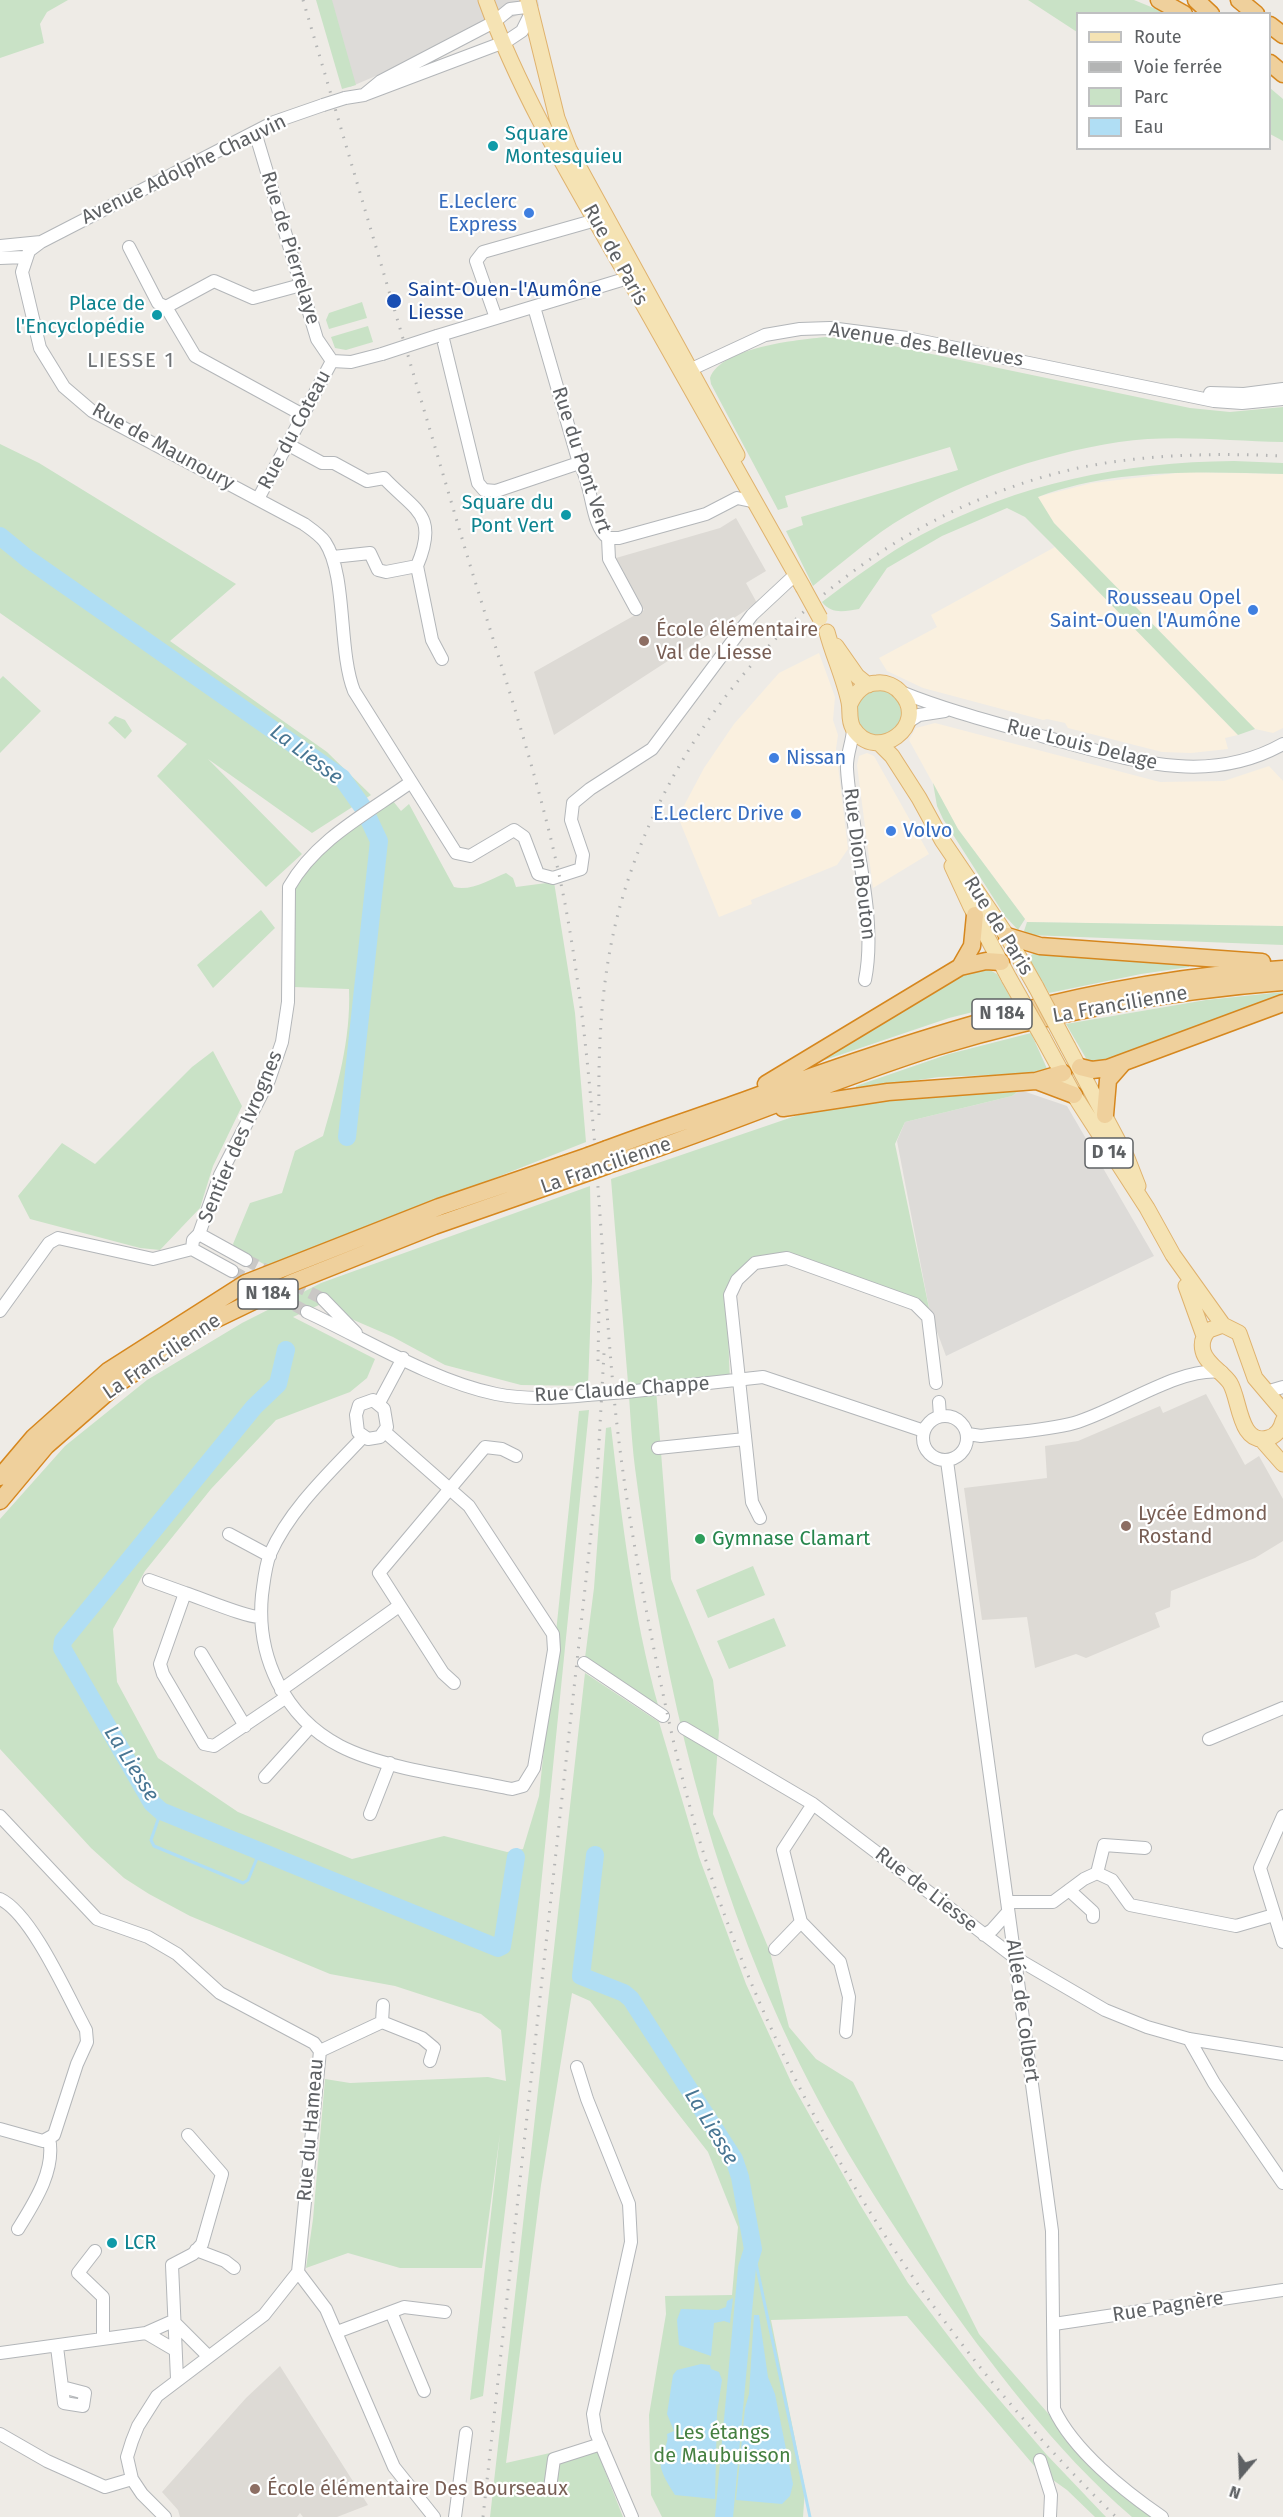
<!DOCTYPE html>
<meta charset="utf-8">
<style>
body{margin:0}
#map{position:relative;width:1283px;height:2517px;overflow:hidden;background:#eeebe6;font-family:"Fira Sans",sans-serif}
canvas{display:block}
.legend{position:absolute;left:1076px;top:12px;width:195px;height:138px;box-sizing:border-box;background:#fff;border:2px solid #bfc0c1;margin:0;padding:8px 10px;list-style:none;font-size:18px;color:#5e6164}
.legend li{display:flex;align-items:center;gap:12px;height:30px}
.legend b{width:30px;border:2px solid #bfc0c1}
.north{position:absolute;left:1211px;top:2445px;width:60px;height:60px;-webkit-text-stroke:4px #fff;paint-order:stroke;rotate:199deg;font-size:16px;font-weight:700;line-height:24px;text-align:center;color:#5e6164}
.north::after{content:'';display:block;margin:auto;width:21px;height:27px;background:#5e6164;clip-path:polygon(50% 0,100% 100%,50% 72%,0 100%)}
</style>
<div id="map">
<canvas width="1283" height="2517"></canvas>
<ul class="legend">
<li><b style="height:8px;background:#f5e3b4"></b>Route</li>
<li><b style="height:8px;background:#b3b4b4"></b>Voie ferrée</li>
<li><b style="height:16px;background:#c9e2c6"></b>Parc</li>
<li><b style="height:16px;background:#b0def4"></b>Eau</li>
</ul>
<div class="north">N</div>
</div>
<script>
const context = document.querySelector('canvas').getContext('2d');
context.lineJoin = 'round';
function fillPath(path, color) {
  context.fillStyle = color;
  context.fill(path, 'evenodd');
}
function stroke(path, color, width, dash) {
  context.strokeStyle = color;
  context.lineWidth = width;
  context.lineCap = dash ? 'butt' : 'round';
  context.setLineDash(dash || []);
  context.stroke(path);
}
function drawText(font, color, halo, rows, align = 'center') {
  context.font = font + ' "Fira Sans",sans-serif';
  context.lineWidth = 4.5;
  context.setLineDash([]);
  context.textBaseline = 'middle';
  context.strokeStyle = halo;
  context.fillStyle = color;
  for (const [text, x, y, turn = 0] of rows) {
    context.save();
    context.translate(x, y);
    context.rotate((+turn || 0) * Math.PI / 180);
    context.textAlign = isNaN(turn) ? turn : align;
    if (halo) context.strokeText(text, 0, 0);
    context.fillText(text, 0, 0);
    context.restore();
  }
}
fillPath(new Path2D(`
 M1186 472 1283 474V728L1273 733 1255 729 1054 523 1037 497 1092 483Z
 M1055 547 1238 735 1225 738 1228 749 1191 753 1162 752 1068 728 1065 723 1047 719 1043 720 923 688 887 671 879 658 937 627 931 615Z
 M819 653 835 697 833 720 838 735 836 749 848 849 837 865 751 900 752 904 719 917 678 817 704 768 734 724 779 673Z
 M935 723 1160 782 1224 781 1269 766 1283 781V926L1027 922 958 829 909 740 916 728Z
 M867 753 874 756 929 854 873 888 857 765 859 756Z`), '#faf0df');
fillPath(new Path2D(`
 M324 0H538L539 6 350 87Z
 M1020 1090 1067 1106 1154 1256 946 1356 930 1313 897 1141 905 1122 1012 1096Z`), '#dddbd8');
fillPath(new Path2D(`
 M736 518 766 571 746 583 757 603 554 735 534 672 644 610 616 558 720 528Z
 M1206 1394 1245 1465 1259 1456 1283 1499V1541L1255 1558 1171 1591 1170 1607 1155 1613 1160 1627 1086 1658 1076 1654 1035 1668 1027 1617 982 1620 964 1488 1047 1478 1045 1446 1078 1441 1160 1406 1163 1413Z
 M280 2366 368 2505 337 2517H303L300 2513 297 2517H180L178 2510 162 2492 246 2398Z`), '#dddad5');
fillPath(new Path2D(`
 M0 0H68L47 12 40 24 44 43 0 58Z
 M316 0H332L356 85 342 89Z
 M1028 0H1134L1166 13 1078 14 1077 32Z
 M1270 88 1283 99V141L1270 134Z
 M362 302 367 318 329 329 326 320 329 313Z
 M368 326 373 342 346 350 335 348 331 337Z
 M826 337 874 342 1190 408 1230 412 1283 407V442C1229 441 1172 434 1119 442 1040 454 947 486 881 532 858 549 835 568 813 586L786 531 803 525 801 517 958 470 950 447 785 496 788 507 778 510 711 384 710 378C721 347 797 340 826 337Z
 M0 444 39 463 236 584 170 641 327 752 371 795 312 833 208 759 302 854 266 887 157 776 187 744 0 613Z
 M1234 461 1283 463V474C1202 472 1115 468 1038 497L1054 523 1255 729 1238 735 1055 547 1025 517 1007 508 942 536 887 568 859 609C845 611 832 615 822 602 854 578 886 554 921 535 1020 483 1122 462 1234 461Z
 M3 676 41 711 0 753V679Z
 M855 713a23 23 0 1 1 46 0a23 23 0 1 1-46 0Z
 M115 716 125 720 132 731 125 739 108 723Z
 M933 783 958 829 1025 919 1018 930 1005 916 943 819 937 806Z
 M393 801 401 811 409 804 454 887C470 892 491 879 506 873L513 878 516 887 554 882 575 1013 586 1142 269 1267 235 1248 233 1244 250 1203 282 1193 295 1151 323 1136C337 1088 351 1040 349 989L294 987C294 961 288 903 297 881 308 857 371 818 393 801Z
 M261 910 275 928 213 988 197 965Z
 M1027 922 1283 926V945L1029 935 1024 931Z
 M1041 953 1190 964 1189 967 1141 974 1049 993 1028 958 1033 954Z
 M988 969 997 974 1013 1002 949 1018 813 1064 963 973Z
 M1283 992V996L1108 1061 1092 1063 1087 1060 1066 1024 1206 1000Z
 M1031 1033 1049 1073 939 1077 856 1089V1086L949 1054Z
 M213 1051 242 1106 213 1166 200 1208 160 1250 140 1248 30 1219 18 1196 62 1143 95 1164 192 1067Z
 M1020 1090 1012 1096 905 1122 895 1144 930 1313C909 1305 790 1257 779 1259 723 1267 728 1333 730 1376L656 1389 671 1579 713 1680 719 1730 713 1814 770 1952 789 2027 816 2059 853 2082 979 2334 1073 2442 1154 2517H1132C1054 2450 990 2363 931 2280 871 2195 817 2107 775 2011 699 1840 659 1653 635 1468 631 1436 630 1403 627 1371 622 1307 616 1243 611 1179L810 1111 879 1101Z
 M590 1186 592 1281 588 1386 521 1385 445 1365 393 1337 319 1305 293 1317 375 1359 367 1378 350 1392 276 1420 211 1489 145 1571 113 1629 117 1682 158 1758 238 1812 352 1859 444 1836 507 1852 523 1849 539 1796 579 1411 589 1410 526 2034 483 2396 470 2400 500 2134 482 2268H400L348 2253 306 2268 313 2219 325 2079 350 2083 488 2077 506 2081 501 2030 481 2014 395 1986 330 1974 190 1916 149 1894 124 1878 91 1848 0 1749V1519L65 1446 147 1380 242 1323 321 1283Z
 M611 1427C622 1521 633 1614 658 1705L585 1658 594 1588 606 1428Z
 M753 1566 765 1595 708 1618 696 1590Z
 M774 1618 786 1646 729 1669 717 1641Z
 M585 1673 659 1722 699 1857 746 1984 792 2084 859 2203 908 2283 978 2375 1046 2454 1106 2517H1095L1067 2490 1036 2468 907 2316 771 2320 805 2489 803 2517H662L651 2495 649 2415 666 2314 665 2296 732 2295 738 2227 708 2152 590 2001 572 1993 541 2185 506 2463 594 2443 623 2517H490Z`), '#c9e2c6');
fillPath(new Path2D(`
 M733 2298 730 2323 724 2321 714 2323 711 2356 679 2345 677 2320 681 2309 718 2310 726 2307 727 2301Z
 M754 2315H759L768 2377 775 2394 793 2484 790 2496 782 2504 736 2500 745 2408 749 2394Z
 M701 2364 710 2365 711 2369 719 2372 722 2380 717 2413 715 2499 675 2495C669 2485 658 2470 661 2458 663 2450 669 2443 667 2434L674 2431 667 2414 673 2375 677 2370Z`), '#b0def4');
stroke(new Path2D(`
 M161 1811 151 1840 154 1846 243 1883 248 1880 260 1851
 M753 2249 810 2517`), '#b0def4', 3);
stroke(new Path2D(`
 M0 536 28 559 342 778 364 809 379 841 347 1137
 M286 1350 278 1384 254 1407 63 1641 62 1648 152 1803 161 1811 498 1948 502 1946 516 1857
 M595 1855 581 1976 624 1993 631 1999 734 2159 740 2177 753 2249 747 2268 724 2517`), '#b0def4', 18);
stroke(new Path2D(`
 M246 1260 323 1299
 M232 1271 307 1312`), '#cac8c6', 12, [12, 6]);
const minor = new Path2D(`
 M345 98 364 95 507 41 522 31 531 13 526 7 510 9 494 22 381 81 364 95
 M323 105 274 122 41 242 29 251 22 272 40 348 64 387 92 411 304 524C311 529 320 535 325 542 347 575 338 651 354 691L456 853 470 856 514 830 524 837 538 874 553 878 581 869 583 855 571 820 573 803 590 789 652 749 752 615 796 574
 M255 132 317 339 332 361
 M0 246 41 242
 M129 247 158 303 166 307
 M0 258 25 257
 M301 285 253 298 214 281 166 307 195 356 303 415
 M534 307 579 463C593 483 590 525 608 538
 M496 318 476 261 483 252 603 218
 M442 335 478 483 484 490 496 491 579 463
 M437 336 628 278 636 274
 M332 361 351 362 382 354
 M683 373 765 335 800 329 830 328 907 338 1214 401 1242 403 1283 399
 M1210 393 1244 394 1283 389
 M287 444 322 463H334L367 481 384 478C415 511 439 514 417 566L386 572 378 570 370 553 333 557
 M258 499 332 361
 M608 538H619L706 514 737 498 756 502
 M608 538 609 559 636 609
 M417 566 432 640 442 659
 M901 692C948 711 996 723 1045 737 1125 758 1205 788 1283 744
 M908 722 919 715 945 711
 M853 728C853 742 846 754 847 769 851 835 878 915 865 980
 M199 1234 246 1260
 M192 1249 193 1240 199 1234 220 1175 269 1080 282 1042 288 1002 289 887C316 839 368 813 411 782
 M192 1249 232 1271
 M323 1299 356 1333
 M0 1311 49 1243 58 1238 153 1259 192 1249
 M307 1312C365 1339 433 1381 496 1394 526 1400 557 1398 587 1395
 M626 1392 763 1377 924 1431
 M1266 1392 1283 1387
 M373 1400 384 1409 387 1427 380 1437 368 1439 358 1432 356 1415 359 1405Z
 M939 1402 940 1416
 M379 1403 403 1358
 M923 1438a22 22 0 1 1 44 0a22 22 0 1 1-44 0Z
 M968 1434 981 1436C1011 1432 1045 1431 1074 1423 1117 1411 1179 1366 1222 1372
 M363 1437C329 1473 290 1509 270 1554 265 1567 264 1581 262 1595 256 1656 284 1717 340 1746 384 1769 462 1778 512 1789L523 1786 534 1768 554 1650 553 1634 469 1506 385 1432
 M658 1448 745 1439
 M947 1461 1052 2231 1054 2409C1073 2450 1124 2491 1162 2517
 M760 1518 752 1502 730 1295 737 1280 755 1263 787 1258 915 1304 928 1317 936 1383
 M229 1534 270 1556
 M149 1580 185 1593
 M260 1617C248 1618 201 1598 185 1593L160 1664 163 1674 204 1744 214 1746 285 1698
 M201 1653 245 1726
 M584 1663 663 1716
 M454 1683 443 1673 379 1573 485 1447 502 1449 516 1456
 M281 1690 399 1606
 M684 1728 813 1804 1014 1957 1105 2010 1147 2027 1189 2039 1283 2054
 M1209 1739 1283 1708
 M265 1777 310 1727
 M813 1804 783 1850 801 1922 840 1962 849 1997 846 2032
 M370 1814 390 1763
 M0 1816 97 1919 148 1937 177 1954 220 1993 314 2043 320 2051 298 2272 264 2315 157 2396 138 2426 132 2441 127 2457 132 2479 142 2494 165 2517
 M1283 1816 1260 1868 1283 1942
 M1097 1873 1104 1845 1145 1848
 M1069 1890 1093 1912V1917
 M0 1899C32 1914 68 1997 86 2030L87 2042 77 2064 54 2135 43 2141 0 2129
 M1007 1902H1053L1084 1879 1097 1873 1112 1880 1130 1905 1236 1926 1274 1915
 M984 1935 992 1930 1008 1912
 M775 1949 801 1922
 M382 2022 383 2005
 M1189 2039 1214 2083 1283 2183
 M320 2051 382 2022 422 2038 434 2048 430 2061
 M577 2067 587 2099 629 2204 631 2242 593 2414 596 2433 632 2517
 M18 2229C34 2203 56 2170 49 2138
 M196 2250 225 2261 234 2268
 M95 2251 78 2273 103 2297V2338
 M298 2272 326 2309 394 2467 434 2517
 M391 2312 424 2391
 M173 2321 208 2356
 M1054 2324 1283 2290
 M337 2332 404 2307 445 2312
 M146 2333 175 2350
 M57 2347 64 2403 83 2406 85 2393 62 2387
 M0 2353 146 2333 173 2321
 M177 2379 172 2265 193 2254 202 2244 222 2174 188 2135
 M0 2434 47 2461 105 2487 132 2479
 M1040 2460 1051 2495 1050 2517
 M550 2488 554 2459 601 2444
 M455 2517 466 2433`);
const major = new Path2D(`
 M486 0C522 99 577 188 629 279 687 382 745 484 803 587
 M528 0 557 118 569 149 737 455
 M827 632C833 655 844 678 849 702 851 711 848 719 853 728 876 765 930 725 901 693 895 686 886 682 877 683 864 683 855 693 850 704
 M836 646 857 676 868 685
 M879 743 892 756 919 798 942 840 1007 936 1036 987
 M952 866 971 907 1009 978
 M1043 1038 1074 1095 1147 1208 1173 1255 1223 1325
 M1068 1047 1127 1158 1138 1186
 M1186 1286 1204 1336
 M1283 1411 1255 1378 1239 1333 1223 1325 1209 1330C1203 1336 1201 1343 1203 1351 1206 1364 1223 1372 1230 1383 1240 1399 1239 1446 1268 1438 1276 1436 1281 1429 1283 1421
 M1261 1439 1283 1464`);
const highway = new Path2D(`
 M1159 0 1184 14
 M1196 0 1211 14
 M1239 0 1256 14
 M1270 25 1283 35
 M1270 63 1283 74
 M1007 936 1040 946 1262 962
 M960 967 972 946 975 915
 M1080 1067 1092 1070 1108 1068 1283 1003
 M1037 1081 1074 1095
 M766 1084 960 967 986 961 1001 962
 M783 1108 888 1092 1036 1081 1063 1073
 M1105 1115 1108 1080 1122 1064
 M607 1149C652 1132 698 1117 743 1101 924 1035 1089 981 1283 969
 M608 1165C719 1129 825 1082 936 1047 1049 1013 1166 991 1283 982
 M0 1477 34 1437 108 1371 246 1283 439 1207 588 1156
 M0 1501 46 1446 117 1384 208 1323 291 1283 434 1226 589 1172`);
stroke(minor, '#b3b6b9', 14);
stroke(major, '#dfb26e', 17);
stroke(highway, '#d6871e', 19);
stroke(minor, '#fff', 12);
stroke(major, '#f5e3b4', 15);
stroke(highway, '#efd09c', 16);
stroke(new Path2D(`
 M303 0C357 182 410 363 464 545 500 665 543 786 566 909 596 1073 599 1242 615 1407 623 1483 636 1559 651 1634 664 1701 678 1767 697 1832 775 2091 922 2328 1116 2517
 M599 1115C598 1046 601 977 619 910 678 693 861 514 1083 467 1149 454 1216 453 1283 456
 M598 1361 599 1304
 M483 2517 597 1479 604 1353`), '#b3b4b4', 3, [1.5, 8]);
const minorBridge = new Path2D(`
 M323 105 345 98
 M382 354 437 336
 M587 1395 626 1392`);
const majorBridge = new Path2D(`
 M803 587 820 618
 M1009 978 1043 1038
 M1036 987 1068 1047`);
const highwayBridge = new Path2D(`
 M588 1156 607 1149
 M589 1172 608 1165`);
stroke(minorBridge, '#b3b6b9', 14, []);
stroke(majorBridge, '#dfb26e', 17, []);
stroke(highwayBridge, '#d6871e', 19, []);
stroke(minorBridge, '#fff', 12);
stroke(majorBridge, '#f5e3b4', 15);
stroke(highwayBridge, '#efd09c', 16);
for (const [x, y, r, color] of [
 [493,146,6,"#0f9aa8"],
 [529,213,6,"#3f7fe0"],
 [394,301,8,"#1a4fb4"],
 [157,315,6,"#0f9aa8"],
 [566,515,6,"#0f9aa8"],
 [1253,610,6,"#3f7fe0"],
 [644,641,6,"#8d6e63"],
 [774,758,6,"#3f7fe0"],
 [796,814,6,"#3f7fe0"],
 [891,831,6,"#3f7fe0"],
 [1126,1526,6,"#8d6e63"],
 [700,1539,6,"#2e9e5b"],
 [112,2243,6,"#0f9aa8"],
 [255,2489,6,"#8d6e63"]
]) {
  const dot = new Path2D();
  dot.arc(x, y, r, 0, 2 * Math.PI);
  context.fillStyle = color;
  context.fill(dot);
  stroke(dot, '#fff', 2);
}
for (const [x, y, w] of [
 [1002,1014,60],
 [1109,1153,48],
 [268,1294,60]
]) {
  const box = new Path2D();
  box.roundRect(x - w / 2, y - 15, w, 30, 4.5);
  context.fillStyle = '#fff';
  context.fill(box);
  stroke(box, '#5e6164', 1.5);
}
drawText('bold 18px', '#5e6164', null, [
 ["N 184",1002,1014],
 ["D 14",1109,1153],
 ["N 184",268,1294]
]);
drawText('20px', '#0d838f', '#fff', [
 ["Square",505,134],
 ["Montesquieu",505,157],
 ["Place de",145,304,"right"],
 ["l'Encyclopédie",145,327,"right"],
 ["Square du",554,503,"right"],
 ["Pont Vert",554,526,"right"],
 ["LCR",124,2243]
], 'left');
drawText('20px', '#5e6164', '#fff', [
 ["Avenue Adolphe Chauvin",184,170,-26],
 ["Rue de Pierrelaye",290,248,73],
 ["Rue de Paris",615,255,61],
 ["Avenue des Bellevues",926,345,9],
 ["Rue du Coteau",295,430,-62],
 ["Rue de Maunoury",163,447,29],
 ["Rue du Pont Vert",581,460,72],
 ["Rue Louis Delage",1082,745,14],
 ["Rue Dion Bouton",859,864,83],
 ["Rue de Paris",998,926,58],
 ["La Francilienne",1120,1005,-10],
 ["Sentier des Ivrognes",241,1137,-67],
 ["La Francilienne",606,1166,-19],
 ["La Francilienne",162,1357,-34],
 ["Rue Claude Chappe",622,1390,-4],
 ["Rue de Liesse",926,1890,38],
 ["Allée de Colbert",1022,2011,82],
 ["Rue du Hameau",311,2130,-85],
 ["Rue Pagnère",1168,2307,-9]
]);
drawText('20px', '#366cbe', '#fff', [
 ["E.Leclerc",517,202],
 ["Express",517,225],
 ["Rousseau Opel",1241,598],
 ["Saint-Ouen l'Aumône",1241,621],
 ["Nissan",786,758,"left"],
 ["E.Leclerc Drive",784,814],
 ["Volvo",903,831,"left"]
], 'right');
drawText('20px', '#164399', '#fff', [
 ["Saint-Ouen-l'Aumône",408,290],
 ["Liesse",408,313]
], 'left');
drawText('20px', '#785e54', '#fff', [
 ["École élémentaire",656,630],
 ["Val de Liesse",656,653],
 ["Lycée Edmond",1138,1514],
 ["Rostand",1138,1537],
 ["École élémentaire Des Bourseaux",267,2489]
], 'left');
drawText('20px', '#27864d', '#fff', [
 ["Gymnase Clamart",712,1539]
], 'left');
drawText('20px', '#458041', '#fff', [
 ["Les étangs",722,2433],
 ["de Maubuisson",722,2456]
]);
context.letterSpacing = '1.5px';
drawText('21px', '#6f7376', '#fff', [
 ["LIESSE 1",131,361]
]);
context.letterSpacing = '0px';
drawText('italic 21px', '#487693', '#fff', [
 ["La Liesse",306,755,37],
 ["La Liesse",131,1764,58],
 ["La Liesse",711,2127,59]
]);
</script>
